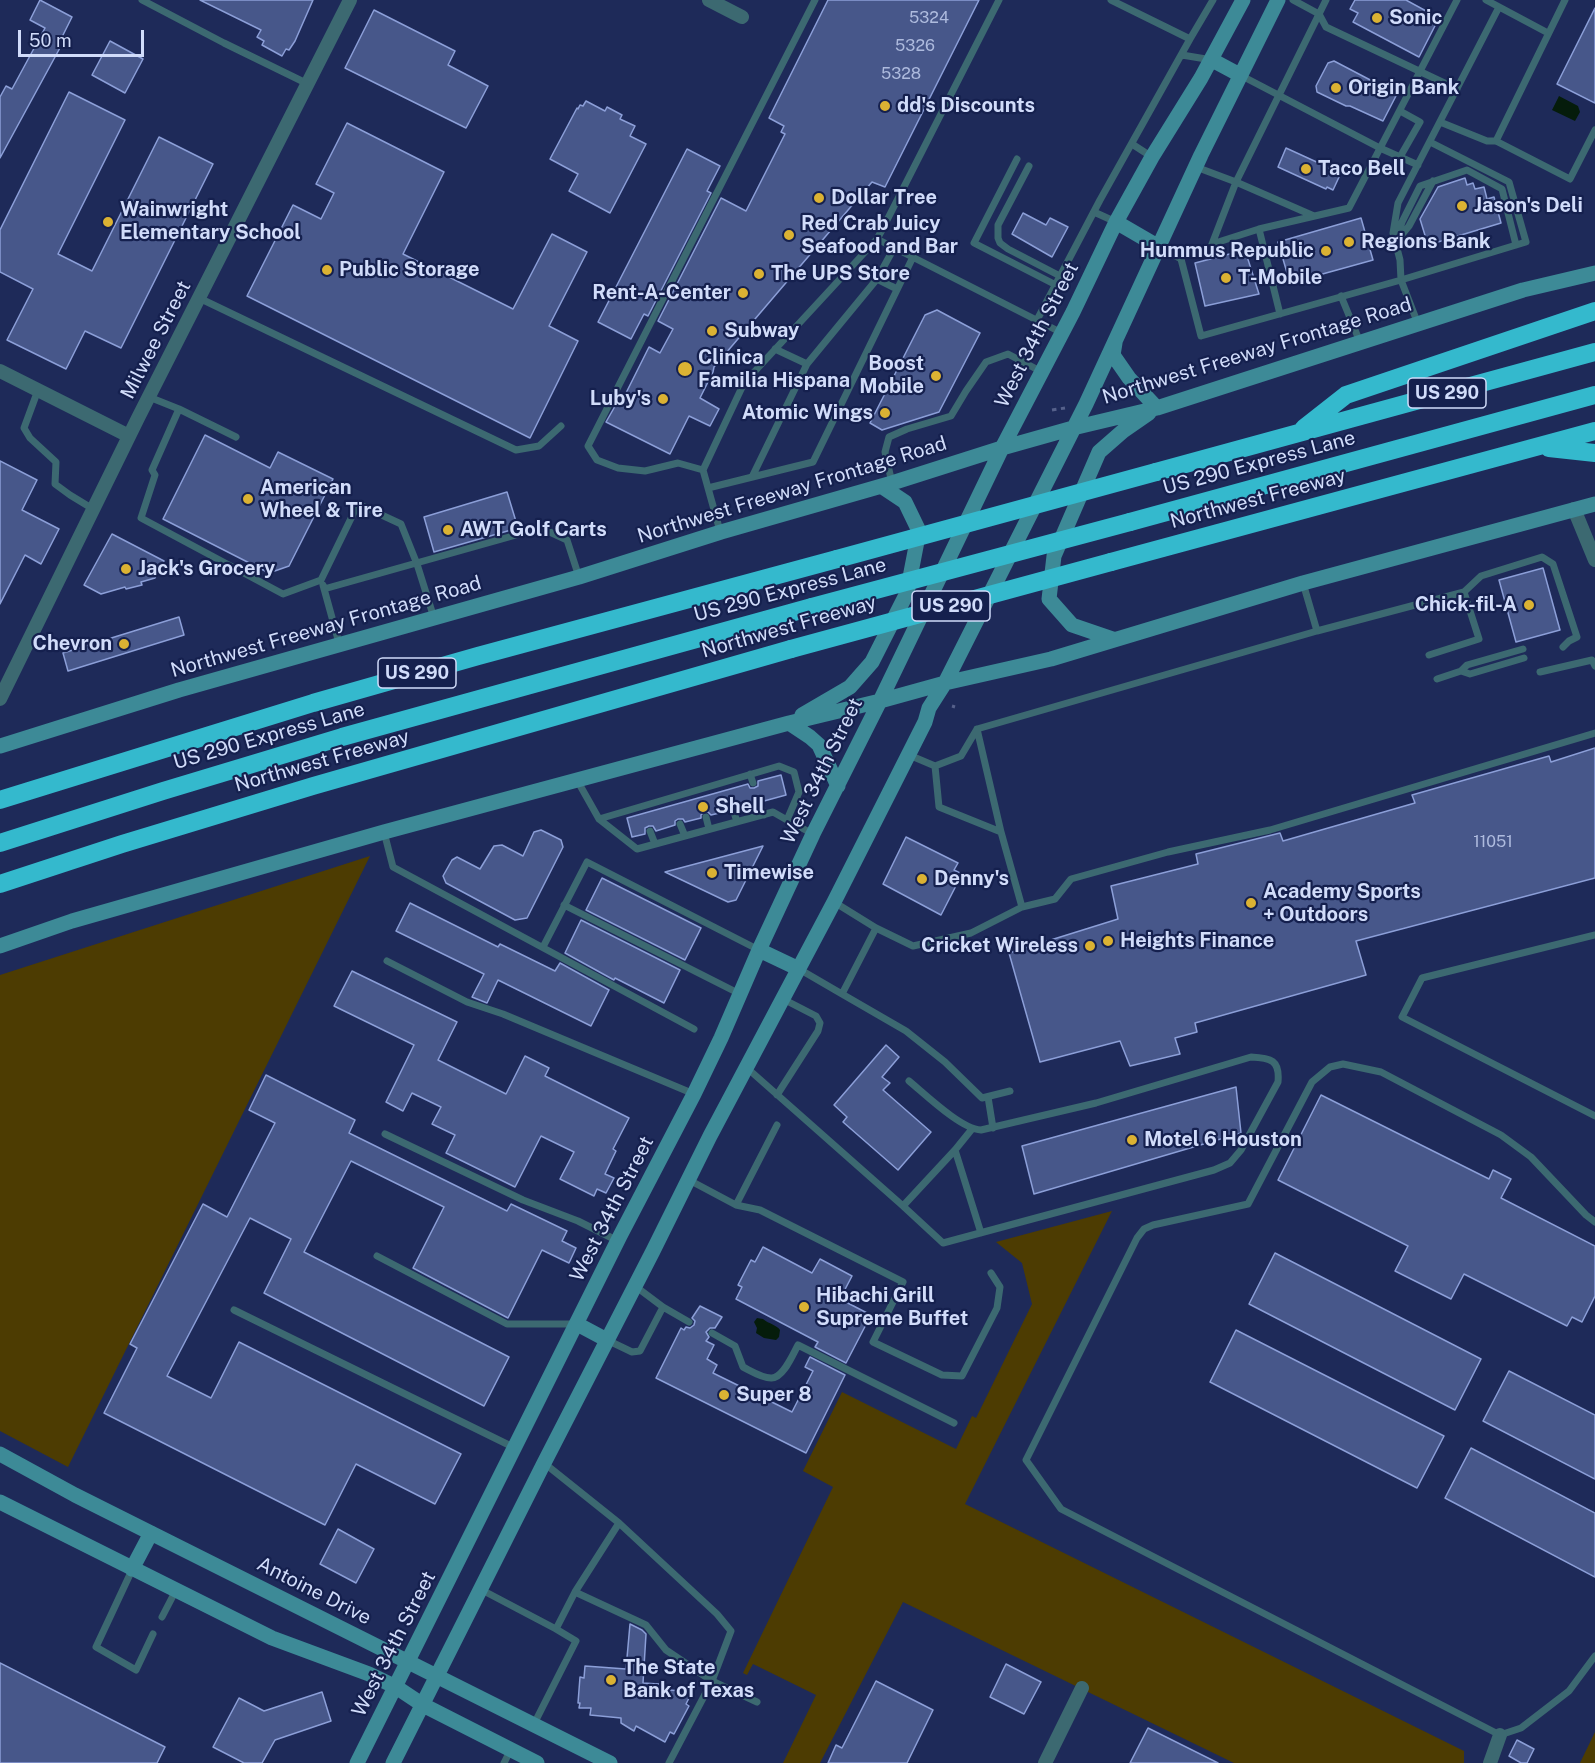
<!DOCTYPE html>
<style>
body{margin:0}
#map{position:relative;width:1595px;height:1763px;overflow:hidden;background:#1e2a59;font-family:"Public Sans",sans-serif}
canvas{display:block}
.scale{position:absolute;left:18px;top:30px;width:126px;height:27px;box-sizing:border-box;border:3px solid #d1dcfa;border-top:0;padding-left:8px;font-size:18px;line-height:21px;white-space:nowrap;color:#d1dcfa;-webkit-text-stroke:4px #15204e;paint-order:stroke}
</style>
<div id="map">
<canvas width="1595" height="1763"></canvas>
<div class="scale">50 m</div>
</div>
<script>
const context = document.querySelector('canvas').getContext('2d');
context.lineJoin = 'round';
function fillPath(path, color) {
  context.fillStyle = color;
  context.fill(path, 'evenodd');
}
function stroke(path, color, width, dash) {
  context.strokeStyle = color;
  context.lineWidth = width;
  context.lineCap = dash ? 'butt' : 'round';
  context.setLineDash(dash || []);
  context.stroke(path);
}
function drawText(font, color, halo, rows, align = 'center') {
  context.font = font + ' "Public Sans",sans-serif';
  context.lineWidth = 4.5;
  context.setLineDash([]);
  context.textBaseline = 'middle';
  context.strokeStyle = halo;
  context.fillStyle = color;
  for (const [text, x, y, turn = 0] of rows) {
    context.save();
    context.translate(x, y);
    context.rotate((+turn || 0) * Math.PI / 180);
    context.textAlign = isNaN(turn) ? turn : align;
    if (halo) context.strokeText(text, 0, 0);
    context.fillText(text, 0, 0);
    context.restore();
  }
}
fillPath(new Path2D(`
 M370 856 68 1467 0 1431V975Z
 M1112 1211 965 1504 1464 1751V1763H1234L903 1602 820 1763H783L816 1695 753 1664 747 1675 743 1673 833 1487 803 1471 842 1392 956 1449 972 1416 976 1418 1032 1304 1022 1263 996 1242Z
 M1595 1732V1763H1580Z`), '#4d3c02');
fillPath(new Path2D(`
 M1559 96 1578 106 1580 112 1575 121 1552 110Z
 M757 1318 763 1319C769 1324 777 1325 780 1330L779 1337 776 1340 764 1338 756 1333 757 1328 754 1322Z`), '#051c0b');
const building = new Path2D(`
 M40 0 72 17 58 45 61 46 0 158V97L6 86 12 89 45 28 30 20Z
 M200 0H313L295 41 289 50 286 49 282 56 262 45 264 41 257 37 261 30Z
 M828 0H979L885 187 872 182 714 367 713 372 700 398 719 409 710 426 689 416 670 454 606 422 622 394 625 395 649 347 660 353 673 329 658 321 721 198 746 211 785 134 781 132 784 126 769 118Z
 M1355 0H1406L1439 18 1419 57 1353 22 1358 13 1350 9Z
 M1595 8V103L1557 84Z
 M374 10 455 51 448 65 488 86 466 128 345 68Z
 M110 41 143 59 125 93 92 75Z
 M1334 61 1397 94 1383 121 1350 106H1346L1317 92 1316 86 1328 63Z
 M69 92 125 120 58 254 92 271 159 137 213 164 121 348 85 331 66 369 7 340 33 289 0 272V230Z
 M586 101 605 111 607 107 622 115 620 119 635 126 630 136 646 144 610 213 569 191 578 174 550 159 577 108 578 109 580 105 583 106Z
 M347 123 444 172 403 254 513 309 552 234 587 252 549 326 578 341 530 438 247 296 293 205 321 219 334 193 316 184Z
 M1286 148 1334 170 1333 172 1340 175 1333 190 1327 187 1326 189 1278 167Z
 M687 149 720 166 707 191 711 193 648 316 644 314 631 339 598 322Z
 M1465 178 1467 185 1473 183 1475 189 1484 187 1487 199 1494 197 1501 223 1428 245 1420 219 1438 187Z
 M1023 213 1046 225 1050 218 1068 227 1052 257 1012 234Z
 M1361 218 1373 260 1290 283 1278 242Z
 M1245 250 1259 294 1205 306 1195 263Z
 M937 310 980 333 939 412 882 430 870 423 925 315Z
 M205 435 270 468 278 452 333 479 289 566 269 573 163 519Z
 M0 461 37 480 22 510 59 529 41 564 25 555 0 604Z
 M507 492 518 528 434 552 424 517Z
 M112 534 164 561 155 578 141 582 142 585 126 589 125 587 101 594 84 585Z
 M1543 568 1560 630 1516 642 1499 580Z
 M179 617 184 635 68 671 63 653Z
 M1595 748V878L1356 941 1366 975 1195 1023 1197 1032 1175 1038 1180 1054 1130 1066 1120 1041 1040 1062 1009 953 1118 919 1111 886 1198 864 1196 854 1280 833 1283 841 1415 803 1412 795 1549 756 1551 762Z
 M781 775 786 795 764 801 762 797H758L754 799V804L739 808 736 805 732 804 729 806 728 811 711 815 708 812H704L701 815V818L685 822 683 819H678L675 821V825L656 831 653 826H649L645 828V834L632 837 627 818 748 784 750 788H754L758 786V781Z
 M541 830 561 840 563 847 527 918 515 920 446 883 443 876 452 860 457 857 480 869 494 846 502 845 523 856 534 832Z
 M906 837 958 863 954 870 962 874 941 915 883 884Z
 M763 846 736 900 728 902 665 872Z
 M602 878 701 928 685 960 586 910Z
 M410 903 498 947 500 944 555 971 560 963 609 990 591 1026 498 980 487 1003 472 997 484 974 396 931Z
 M581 920 680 970 664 1003 615 978 614 980 565 953Z
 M352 971 457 1022 438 1060 506 1094 525 1056 549 1068 545 1076 629 1118 613 1149 616 1151 605 1174 614 1178 606 1193 597 1189 594 1196 560 1179 574 1152 541 1136 515 1187 446 1153 455 1135 432 1124 441 1107 412 1093 403 1111 386 1102 414 1045 334 1006Z
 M886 1045 899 1057 882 1077 890 1083 883 1090 931 1132 898 1170 843 1122 847 1117 834 1105Z
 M266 1075 355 1120 349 1133 507 1211 511 1204 567 1231 562 1241 576 1248 569 1263 542 1250 508 1318 413 1268 444 1207 351 1161 304 1252 509 1357 484 1406 264 1293 291 1239 250 1218 167 1376 211 1398 239 1342 461 1454 435 1504 356 1464 325 1525 104 1413 137 1348 130 1344 203 1204 227 1217 275 1123 249 1110Z
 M1236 1087 1241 1133 1034 1194 1022 1146Z
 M1321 1095 1489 1179 1493 1170 1511 1179 1501 1198 1595 1246V1296L1582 1322 1572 1317 1567 1326 1464 1274 1451 1299 1395 1271 1408 1246 1278 1180Z
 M763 1247 812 1273 820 1259 852 1276 840 1299 871 1315 846 1363 815 1347 818 1342 736 1299 742 1287 738 1285 751 1260 755 1262Z
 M1275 1253 1481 1359 1455 1410 1249 1304Z
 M700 1306 722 1317 715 1328H710L706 1332 709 1337 706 1341 714 1345 707 1359 717 1365 713 1373 792 1412 813 1371 805 1367 810 1357 845 1375 806 1453 656 1378 681 1328 684 1330 686 1327 690 1328 694 1325 695 1321 692 1318Z
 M1236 1330 1444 1436 1417 1488 1210 1382Z
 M1509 1371 1595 1415V1479L1483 1421Z
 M1471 1448 1595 1513V1577L1445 1498Z
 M338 1529 374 1549 356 1583 320 1564Z
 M630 1624 642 1630 646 1634 643 1683 659 1684 658 1689 692 1692 686 1704 689 1706 674 1734 670 1732 665 1742 636 1726 634 1731 621 1723V1718L590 1715 591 1708H579L580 1703H578L580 1677 584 1678 585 1666 626 1669Z
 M0 1663 165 1747 157 1763H0Z
 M1006 1664 1041 1682 1024 1714 990 1697Z
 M876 1681 933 1710 907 1763H828L836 1745 842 1748Z
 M322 1692 331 1721 275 1740 262 1763H244L213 1747 239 1698 264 1711Z
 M1148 1728 1218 1763H1130Z
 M1517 1740 1534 1749 1527 1763H1521L1509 1756Z`);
fillPath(building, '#47578a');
stroke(building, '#8c9fd8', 1.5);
stroke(new Path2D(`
 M1106 399 1118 389
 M1052 410 1065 408
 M952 706 955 707`), '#56618b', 3, [4.5, 4.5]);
stroke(new Path2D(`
 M142 0 224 43 308 84
 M1293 0 1319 14 1326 27 1457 89
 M1486 0 1548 33
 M1190 39 1213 0
 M1182 55 1212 60
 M1240 75 1380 148 1418 165
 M1400 111 1420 122 1400 157
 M1440 122 1487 141H1496L1570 179 1595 130
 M1496 141 1565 0
 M1132 144 1152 157
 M1017 159 974 243 1056 285
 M1029 166 998 225V238L1000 243 1008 249 1060 276
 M1196 167 1236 182 1314 216
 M1094 212 1116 222
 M1259 229 1280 314
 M1399 238 1409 226 1433 181
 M877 239 1062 333
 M1395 242 1402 222 1420 186 1467 170 1502 189 1516 245
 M1212 244 1259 229 1349 208 1457 0
 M1212 244 1236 182 1326 0
 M1159 247 1181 259 1201 336 1401 280 1526 242 1509 182 1430 142
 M877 279 894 248
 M1341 296 1360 342
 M199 298 516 450 539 446 561 426
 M1037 320 1100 200 1190 39 1111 0
 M1418 324 1401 280 1400 260 1393 233 1398 203 1499 7
 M775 349 807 364 877 279 897 289
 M38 390 24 428 30 438 56 462 55 484 70 495 93 509
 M149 397 179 409 152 470 155 475 141 518 283 594 321 580 358 504 401 524 417 564 434 618
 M179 409 236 437
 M703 470 678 463 645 471 618 468 597 460 588 446 815 0
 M752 477 807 364
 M892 483 885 452 889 437 907 429 951 416 966 391 986 362 1008 354 1042 372
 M708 488 813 462 913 257
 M720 531 703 470 744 383 877 239 882 230 999 0
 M323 585 339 643
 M324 589 541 528 567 540 579 577
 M1317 631 1464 592 1481 576 1542 557 1553 564 1577 637 1569 641 1563 647
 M1429 655 1479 639 1464 592
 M1461 671 1467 665 1523 649
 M1540 672 1592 660 1595 666
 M1437 679 1461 671 1470 674 1524 658
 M909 755 935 766 961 756 977 729 1317 631 1303 583
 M935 766 939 807 1001 832 977 729
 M750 774 753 783
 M577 780 599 819 637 849 773 812 787 820
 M759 802 764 815
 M733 809 737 822
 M706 817 709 829
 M599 819 779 766 794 772 799 792 787 820 813 834
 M680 824 685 836
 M650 831 655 844
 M384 832 393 867 694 1029
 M1001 832 1022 907
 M564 905 740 994
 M876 928 913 946 971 933 1022 907 1055 899 1071 879 1168 852 1270 830 1595 733
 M1595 935 1422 978 1402 1017 1595 1116
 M543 947 587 862 759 950
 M387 961 467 1002 503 1014 694 1094
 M799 969 842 994 876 928 834 902
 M842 994 906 1031 945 1062 982 1098 1010 1091
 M747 1068 903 1206 943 1243 1214 1170 1230 1163 1241 1150 1278 1082C1280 1060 1271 1058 1251 1057L1096 1103 981 1130C961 1129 926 1095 909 1081
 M777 1095 818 1031 820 1023 816 1016 783 999
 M988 1097 993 1128
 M385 1134 523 1200 578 1221 618 1241
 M955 1150 981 1233
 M689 1180 736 1205 760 1210 903 1282 873 1342 942 1375 962 1376 997 1308 1000 1287 991 1273
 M736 1205 777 1125
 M903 1206 955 1150 972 1129
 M1595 1222 1586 1215 1531 1157 1501 1135 1381 1072 1343 1064 1330 1067 1312 1082 1248 1204 1153 1225 1144 1229 1137 1238 1026 1460 1061 1509 1500 1735 1521 1728 1569 1691 1595 1656
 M377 1256 507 1324H574
 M635 1286 663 1307 689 1322
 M234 1310 515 1448
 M712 1333 735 1346 743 1367C751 1371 762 1378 771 1378 783 1379 793 1354 798 1345L954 1423
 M607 1340 632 1352 640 1351 663 1307
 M544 1463 619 1523 717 1614 731 1631 712 1681 669 1763
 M132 1570 96 1647 136 1670 153 1634
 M480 1589 556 1629 576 1641 534 1724
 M575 1592 646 1625 666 1650 712 1681 757 1702
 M162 1617 176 1590
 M556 1629 575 1592 619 1523
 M504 1763 511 1749`), '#3c6971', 7);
stroke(new Path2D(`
 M709 0 742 17
 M0 371 129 436
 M1574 509 1595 560
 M0 699 138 418 350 0
 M1045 1763 1082 1688
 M1490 1763 1500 1735`), '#3c6971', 14);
stroke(new Path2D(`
 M1212 60 1240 75
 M1116 222 1159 247
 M1115 343 1113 355 1129 378 1157 408
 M1113 639 1072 625 1049 599 1054 556 1099 452 1123 431 1149 413
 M802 715 850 687 872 662 907 593 919 531 905 502 881 486
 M789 723 810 737 819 745 838 786
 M0 746 179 690 579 577 721 532 892 483 1002 448 1073 428 1157 408 1523 290 1595 273
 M0 946 72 921 384 832 789 723 880 701 945 683 1051 659 1303 583 1595 504
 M759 950 799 969
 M577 1324 607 1340
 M0 1454 75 1495 610 1763
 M0 1502 272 1638 369 1674 396 1687 423 1705 537 1763
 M132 1569 151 1533
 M357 1763 620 1236 694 1094 721 1038 759 950 813 834 880 701 1002 448 1073 312 1116 222 1152 157 1201 78 1243 0
 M393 1763 544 1463 653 1251 710 1136 834 902 925 722 929 708 945 683 1086 404 1201 155 1278 0`), '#3d8a97', 15);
stroke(new Path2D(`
 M1304 428 1346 395 1595 311
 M1549 448 1595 453
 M1156 472 1595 352
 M1130 522 1595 395
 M1111 562 1595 431
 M0 800 313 703 478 656 837 559
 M0 843 163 791 342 737 812 607
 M0 884 122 844 313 786 791 649`), '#34b9cd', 18);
stroke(new Path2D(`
 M837 559 1156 472
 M812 607 1130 522
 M791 649 1111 562`), '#34b9cd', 18);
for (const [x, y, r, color] of [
 [1377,18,6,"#dbb233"],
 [1336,88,6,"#dbb233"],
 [885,106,6,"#dbb233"],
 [1306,169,6,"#dbb233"],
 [819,198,6,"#dbb233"],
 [1462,206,6,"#dbb233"],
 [108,222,6,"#dbb233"],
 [789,235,6,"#dbb233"],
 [1349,242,6,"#dbb233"],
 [1326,251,6,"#dbb233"],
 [327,270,6,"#dbb233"],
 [759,274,6,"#dbb233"],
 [1226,278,6,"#dbb233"],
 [743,293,6,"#dbb233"],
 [712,331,6,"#dbb233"],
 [685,369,8,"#dbb233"],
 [936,376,6,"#dbb233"],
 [663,399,6,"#dbb233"],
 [885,413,6,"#dbb233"],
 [248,499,6,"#dbb233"],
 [448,530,6,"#dbb233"],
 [126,569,6,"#dbb233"],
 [1529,605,6,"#dbb233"],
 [124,644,6,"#dbb233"],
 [703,807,6,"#dbb233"],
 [712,873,6,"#dbb233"],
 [922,879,6,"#dbb233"],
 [1251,903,6,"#dbb233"],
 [1108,941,6,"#dbb233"],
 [1090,946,6,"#dbb233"],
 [1132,1140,6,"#dbb233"],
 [804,1307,6,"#dbb233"],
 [724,1395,6,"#dbb233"],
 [611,1680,6,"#dbb233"]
]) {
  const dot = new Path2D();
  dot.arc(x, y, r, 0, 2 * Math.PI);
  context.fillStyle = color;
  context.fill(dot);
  stroke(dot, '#15204e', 2);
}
drawText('16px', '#aebbde', null, [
 ["5324",929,18],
 ["5326",915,46],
 ["5328",901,74],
 ["11051",1493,842]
]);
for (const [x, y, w] of [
 [1447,393,78],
 [951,606,78],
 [417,673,78]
]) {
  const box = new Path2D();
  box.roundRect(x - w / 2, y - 15, w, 30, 4.5);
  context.fillStyle = '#15204e';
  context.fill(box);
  stroke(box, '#d1dcfa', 1.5);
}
drawText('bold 18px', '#d1dcfa', null, [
 ["US 290",1447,393],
 ["US 290",951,606],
 ["US 290",417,673]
]);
drawText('bold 20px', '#d1dcfa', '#15204e', [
 ["Sonic",1389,18],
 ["Origin Bank",1348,88],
 ["dd's Discounts",897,106],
 ["Taco Bell",1318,169],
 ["Dollar Tree",831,198],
 ["Jason's Deli",1474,206],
 ["Wainwright",120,210],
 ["Elementary School",120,233],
 ["Red Crab Juicy",801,224],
 ["Seafood and Bar",801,247],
 ["Regions Bank",1361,242],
 ["Hummus Republic",1314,251,"right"],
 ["Public Storage",339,270],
 ["The UPS Store",771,274],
 ["T-Mobile",1238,278],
 ["Rent-A-Center",731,293,"right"],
 ["Subway",724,331],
 ["Clinica",698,358],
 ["Familia Hispana",698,381],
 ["Boost",924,364,"right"],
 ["Mobile",924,387,"right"],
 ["Luby's",651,399,"right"],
 ["Atomic Wings",873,413,"right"],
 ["American",260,488],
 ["Wheel & Tire",260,511],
 ["AWT Golf Carts",460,530],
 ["Jack's Grocery",138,569],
 ["Chick-fil-A",1517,605,"right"],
 ["Chevron",112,644,"right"],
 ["Shell",715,807],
 ["Timewise",724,873],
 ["Denny's",934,879],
 ["Academy Sports",1263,892],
 ["+ Outdoors",1263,915],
 ["Heights Finance",1120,941],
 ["Cricket Wireless",1078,946,"right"],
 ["Motel 6 Houston",1144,1140],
 ["Hibachi Grill",816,1296],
 ["Supreme Buffet",816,1319],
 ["Super 8",736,1395],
 ["The State",623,1668],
 ["Bank of Texas",623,1691]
], 'left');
drawText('20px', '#d1dcfa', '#15204e', [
 ["West 34th Street",1037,335,-63],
 ["Milwee Street",156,340,-63],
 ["Northwest Freeway Frontage Road",1257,351,-17],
 ["US 290 Express Lane",1259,463,-15],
 ["Northwest Freeway Frontage Road",792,490,-17],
 ["Northwest Freeway",1258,499,-15],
 ["US 290 Express Lane",790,590,-15],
 ["Northwest Freeway Frontage Road",326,627,-16],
 ["Northwest Freeway",789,627,-16],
 ["US 290 Express Lane",269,736,-16],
 ["Northwest Freeway",322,761,-16],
 ["West 34th Street",822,771,-64],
 ["West 34th Street",612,1209,-63],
 ["Antoine Drive",314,1591,27],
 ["West 34th Street",394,1644,-63]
]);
</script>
